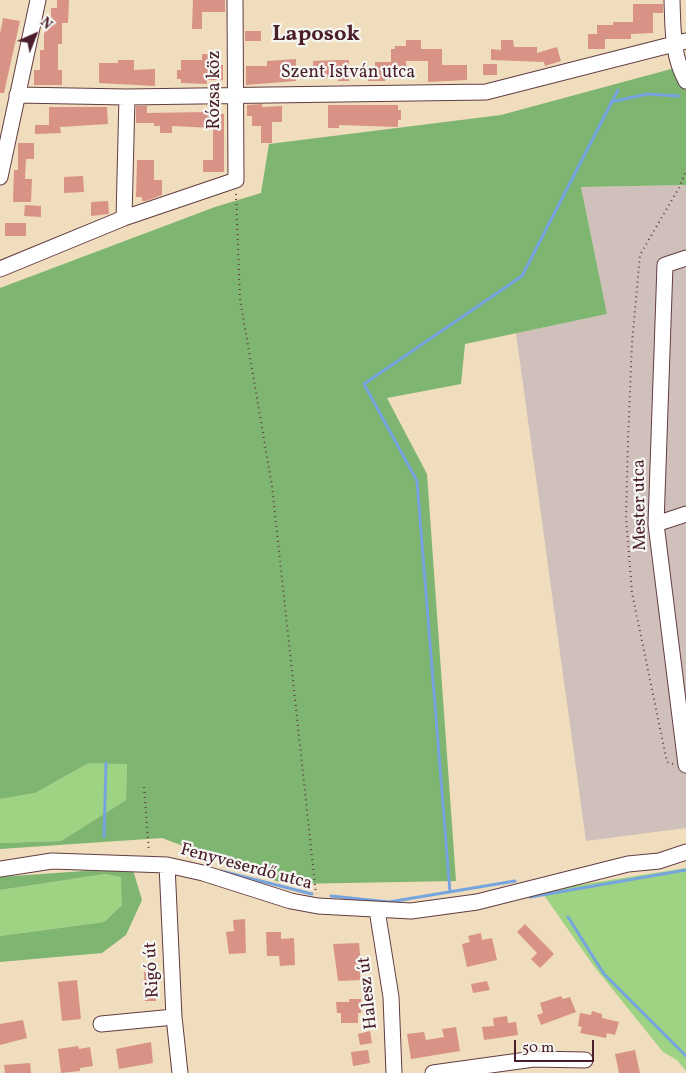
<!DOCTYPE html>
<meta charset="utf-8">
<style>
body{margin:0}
#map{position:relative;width:686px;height:1073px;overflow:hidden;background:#efddbd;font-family:Vollkorn,serif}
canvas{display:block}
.north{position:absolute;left:10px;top:10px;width:50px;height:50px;-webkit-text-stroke:4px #f6f6f2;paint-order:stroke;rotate:44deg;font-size:14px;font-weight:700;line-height:20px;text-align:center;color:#4a1f2b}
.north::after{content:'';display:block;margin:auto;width:18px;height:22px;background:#4a1f2b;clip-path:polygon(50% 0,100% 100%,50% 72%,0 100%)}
.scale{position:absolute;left:514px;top:1040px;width:80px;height:22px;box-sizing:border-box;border:2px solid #4a1f2b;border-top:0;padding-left:6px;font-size:15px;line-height:18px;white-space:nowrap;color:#4a1f2b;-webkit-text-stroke:4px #f6f6f2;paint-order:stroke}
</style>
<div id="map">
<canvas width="686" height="1073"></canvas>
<div class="north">N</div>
<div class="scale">50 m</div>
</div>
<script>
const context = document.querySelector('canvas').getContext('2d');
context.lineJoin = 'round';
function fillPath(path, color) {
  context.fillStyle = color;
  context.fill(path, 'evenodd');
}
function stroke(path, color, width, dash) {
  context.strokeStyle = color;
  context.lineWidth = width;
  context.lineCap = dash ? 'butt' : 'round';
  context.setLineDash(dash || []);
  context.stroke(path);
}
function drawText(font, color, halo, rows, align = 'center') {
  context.font = font + ' Vollkorn,serif';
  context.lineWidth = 4.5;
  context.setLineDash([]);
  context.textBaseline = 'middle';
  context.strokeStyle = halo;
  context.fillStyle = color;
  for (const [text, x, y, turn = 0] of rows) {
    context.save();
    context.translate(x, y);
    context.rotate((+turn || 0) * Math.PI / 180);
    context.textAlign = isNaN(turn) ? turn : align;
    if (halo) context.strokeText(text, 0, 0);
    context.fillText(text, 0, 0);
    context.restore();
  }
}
fillPath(new Path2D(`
 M686 185V828L586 841 516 333 607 314 581 187Z`), '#cfc0bb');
fillPath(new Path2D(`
 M89 763H127L126 800 61 841 0 843V799L35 793Z
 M686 868V1071L677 1060 663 1052 593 965 541 891Z
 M105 874 122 877V905L104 922 0 936V890Z`), '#9ed383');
fillPath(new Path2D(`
 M686 65V185L581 187 607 314 465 344 461 384 387 398 427 474 456 881 291 884 276 881 162 838 0 849V843L61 841 126 800 127 764 89 763 35 793 0 799V288L215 207 261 193 269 144 501 115Z
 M112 869 133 870 142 900 126 935 102 953 0 962V936L104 922 122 905 121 877 105 874 0 890V877Z`), '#7eb571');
stroke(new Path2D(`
 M611 102 647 94 679 96
 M104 837 106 763
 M221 871 312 894
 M450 892 417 481 364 384 522 276 618 90
 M331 896 389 902 515 881
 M530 897 686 870
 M568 917 604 974 686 1056`), '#75a4de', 3);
fillPath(new Path2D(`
 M57 0H69L68 23H62V44H58V70H62V85H34V70H40V50H44V27H51V8H57Z
 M193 0H225V12H202V29H192Z
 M633 4H663V13H653V33L631 34V39H605V49H588V34H597V25H613V22H633Z
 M3 18 20 21 4 93H0V34Z
 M245 31H261V41H245Z
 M406 40H421V49H442V65H467V80L428 82V61H406L407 76H385V81H368V70H375V62H391V49H395V46H406Z
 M501 40H513L514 47H537V53L557 47 561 61 545 66 544 62 491 60V49L501 50Z
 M202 54H215V65H223V80H207V84L181 83V79H177V70H181V60H202Z
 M296 59V81L246 85V66H267V61Z
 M118 60H134V70L155 69V86L99 83V63H118Z
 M338 60H349V81H338V78H313V61Z
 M483 64H497V75H483Z
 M262 104V107L282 106V122H272V143H261V126H252V116H247V105Z
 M328 105H398V110H401V120H398V127L339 125V128H328Z
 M136 106H147V113L205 112V114H224V172H203V160H213V128L172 126V133H160V126H154V123H136Z
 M49 107H107L108 124 60 127 61 133 35 134V125H49Z
 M18 143H34V159H26L25 179H32L31 202H13L14 170H18Z
 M137 160H154V180H162V195L146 201H142V197H136Z
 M83 176 84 192 64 193V177Z
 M108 201 109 214 91 216V202Z
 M25 205 41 206V217L24 216Z
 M5 223H26V236H5Z
 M245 919 246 953 229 954 226 932 234 931 233 920Z
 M525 924 554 954 540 968 531 959 537 953 517 932Z
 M266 932H281V939L294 938 295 965 280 966 279 956H267Z
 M481 933 482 940 492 938 497 960 467 967 462 944 470 942 468 936Z
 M359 943 362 974H360L361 980 338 981 333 944Z
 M144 972H155L156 1001H145Z
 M77 980 81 1019 62 1021 58 982Z
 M487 981 490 990 473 993 471 984Z
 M561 996 563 999 570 997 576 1012 541 1025 537 1015 543 1013 540 1003Z
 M349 999H361V1013H358V1023H341V1013H337L336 1002H349Z
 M592 1011 602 1014V1018L619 1022 615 1035 607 1033 606 1038 580 1033 582 1027 578 1026 580 1013 591 1015Z
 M507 1016 508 1023 516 1022 518 1035 484 1040 482 1027 494 1026 493 1018Z
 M23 1020 27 1038 0 1045V1024Z
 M456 1027 460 1051 411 1059 407 1034 424 1032 426 1040 444 1037 442 1029Z
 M370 1031 372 1043 360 1045 358 1034Z
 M151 1042 153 1063 119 1069 116 1049Z
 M78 1046 79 1049 90 1047 93 1066 80 1068V1071L61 1073 58 1049Z
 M368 1050 370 1063 353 1066 351 1052Z
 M635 1050 640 1073H619L615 1054Z
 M30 1063 31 1073H5L4 1065Z`), '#d99386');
const minor = new Path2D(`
 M672 0C673 29 672 55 686 81
 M17 95 127 97 486 92 686 41
 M0 177 38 0
 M124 218 127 97
 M686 258 665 265 656 524 686 765
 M0 269 124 218 236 180 235 0
 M656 524 686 514
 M167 865 174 1017 180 1073
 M0 869 52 861 167 865 203 873 291 901 318 906 411 911 477 902 628 864 659 861 686 852
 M377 910 391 997 394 1073
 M101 1024 174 1017
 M433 1073 534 1059 585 1060`);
stroke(minor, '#633c41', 17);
stroke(new Path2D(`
 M236 194 240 299 272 486 316 894
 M673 764 667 762 632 593 626 517 628 440 632 343 640 255 680 186 686 170
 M144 787 149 852`), '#633c41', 2, [1, 4]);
stroke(minor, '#fff', 15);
drawText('18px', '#4a1f2b', '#f6f6f2', [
 ["Szent István utca",348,74],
 ["Rózsa köz",216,90,-90],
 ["Mester utca",641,505,-91],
 ["Fenyveserdő utca",246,868,15],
 ["Rigó út",153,970,-93],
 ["Halesz út",369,993,-96]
]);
drawText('bold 22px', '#4a1f2b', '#f6f6f2', [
 ["Laposok",316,36]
]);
</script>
